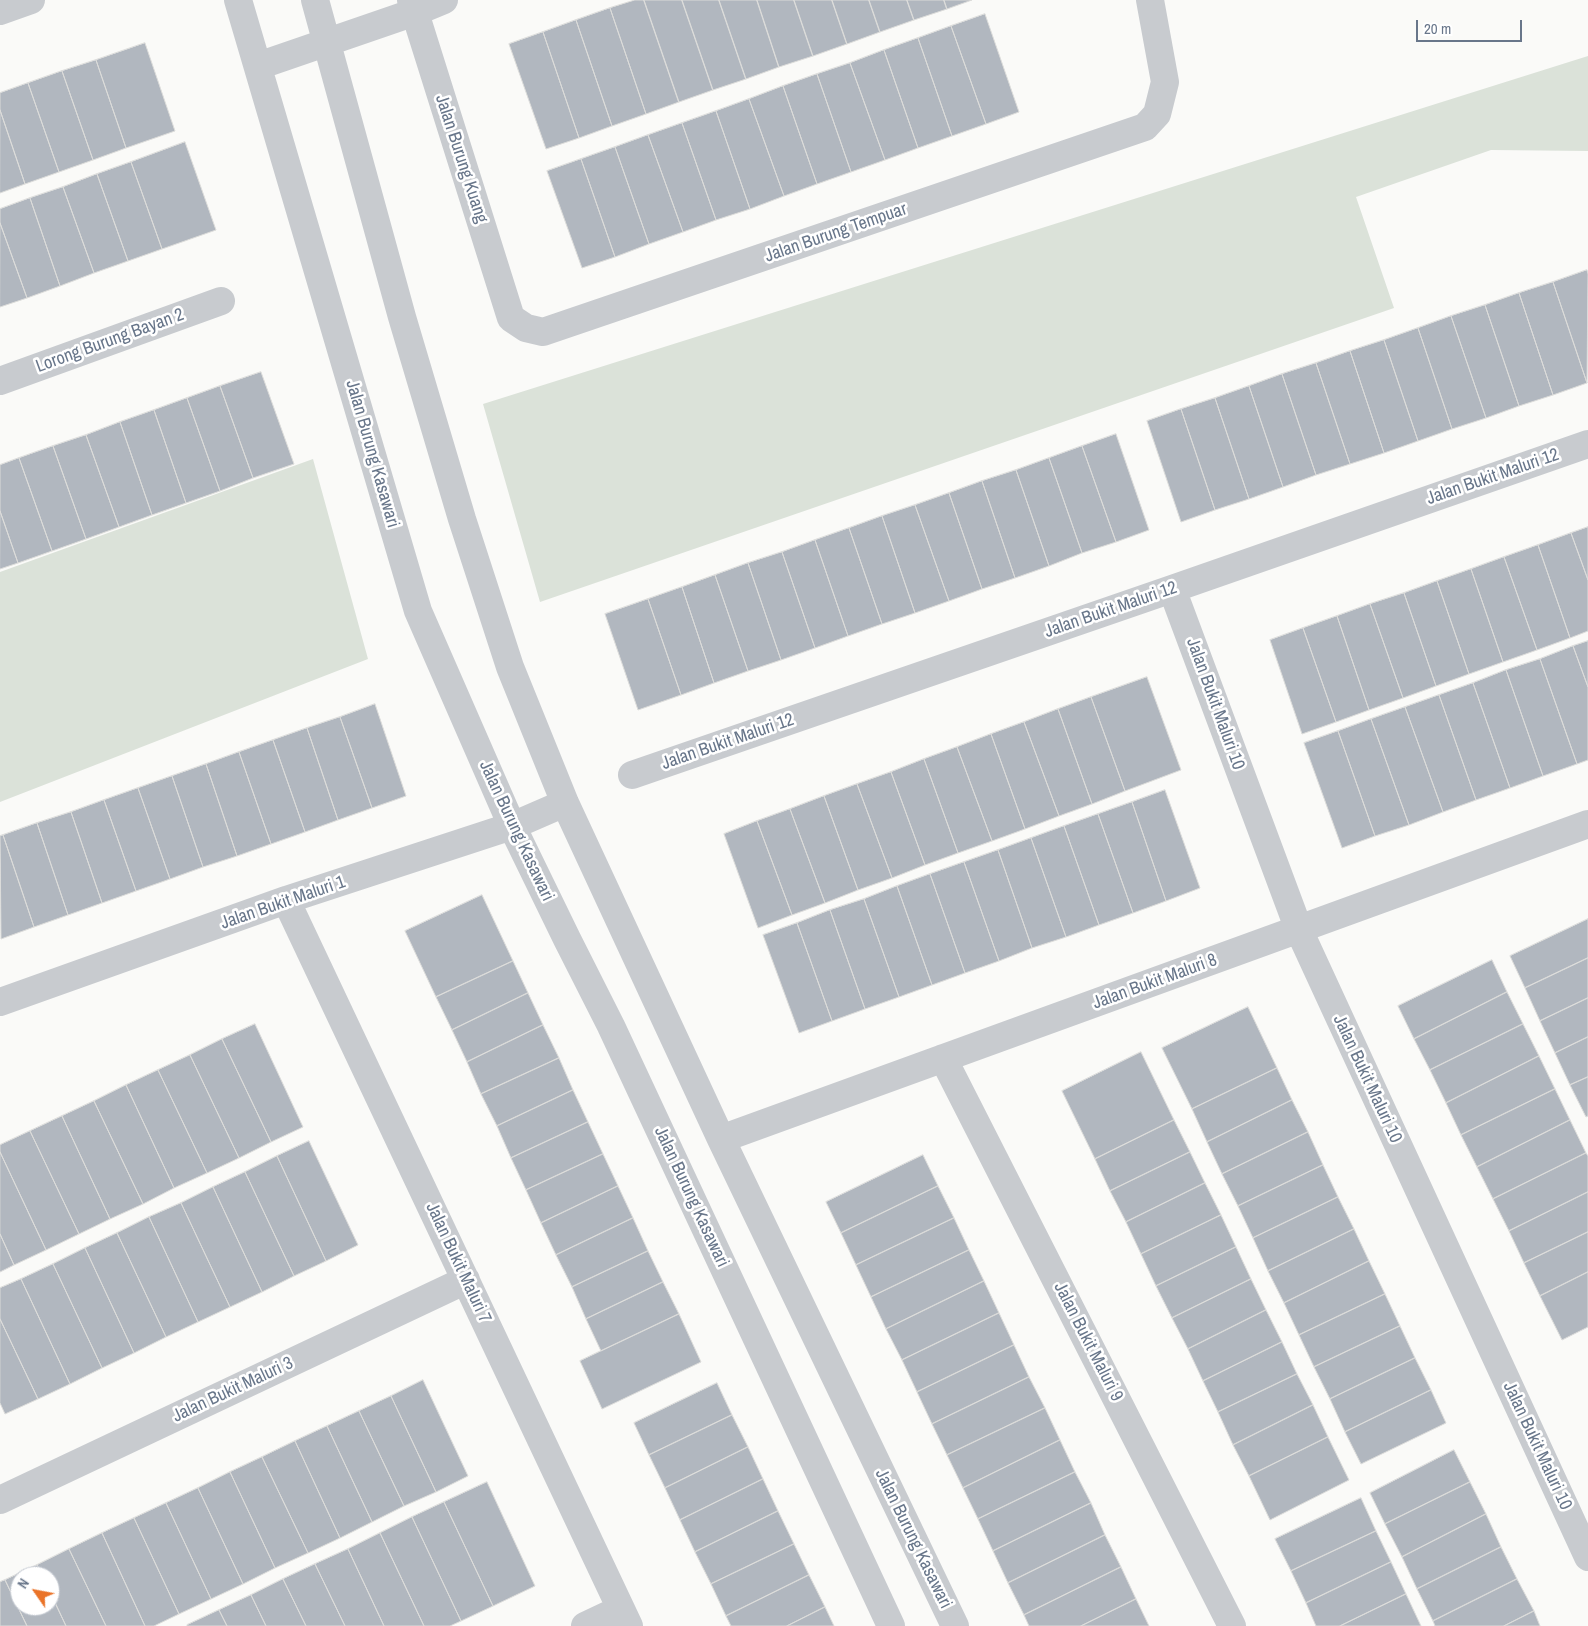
<!DOCTYPE html>
<style>
body{margin:0}
#map{position:relative;width:1588px;height:1626px;overflow:hidden;background:#fafaf8;font-family:"Archivo Narrow",sans-serif}
canvas{display:block}
.north{position:absolute;left:10px;top:1566px;width:50px;height:50px;box-sizing:border-box;background:#fff;border:1px solid #c3c8d0;border-radius:50%;rotate:303deg;font-size:14px;font-weight:700;line-height:20px;text-align:center;color:#68768a}
.north::after{content:'';display:block;margin:auto;width:18px;height:22px;background:#ea7328;clip-path:polygon(50% 0,100% 100%,50% 72%,0 100%)}
.scale{position:absolute;left:1416px;top:20px;width:106px;height:22px;box-sizing:border-box;border:2px solid #68768a;border-top:0;padding-left:6px;font-size:15px;line-height:18px;white-space:nowrap;color:#68768a;-webkit-text-stroke:4px #fff;paint-order:stroke}
</style>
<div id="map">
<canvas width="1588" height="1626"></canvas>
<div class="north">N</div>
<div class="scale">20 m</div>
</div>
<script>
const context = document.querySelector('canvas').getContext('2d');
context.lineJoin = 'round';
function fillPath(path, color) {
  context.fillStyle = color;
  context.fill(path, 'evenodd');
}
function stroke(path, color, width, dash) {
  context.strokeStyle = color;
  context.lineWidth = width;
  context.lineCap = dash ? 'butt' : 'round';
  context.setLineDash(dash || []);
  context.stroke(path);
}
function drawText(font, color, halo, rows, align = 'center') {
  context.font = font + ' "Archivo Narrow",sans-serif';
  context.lineWidth = 5;
  context.setLineDash([]);
  context.textBaseline = 'middle';
  context.strokeStyle = halo;
  context.fillStyle = color;
  for (const [text, x, y, turn = 0] of rows) {
    context.save();
    context.translate(x, y);
    context.rotate((+turn || 0) * Math.PI / 180);
    context.textAlign = isNaN(turn) ? turn : align;
    if (halo) context.strokeText(text, 0, 0);
    context.fillText(text, 0, 0);
    context.restore();
  }
}
fillPath(new Path2D(`
 M1588 56V151L1491 150 1356 197 1394 308 540 602 483 404Z
 M313 459 368 659 0 802V572Z`), '#dbe2d9');
const building = new Path2D(`
 M635 0H644L679 102 646 114 610 8Z
 M644 0H682L713 90 679 102Z
 M682 0H719L746 79 713 90Z
 M719 0H757L779 67 746 79Z
 M757 0H794L813 56 779 67Z
 M794 0H832L847 44 813 56Z
 M832 0H869L880 32 847 44Z
 M869 0H907L914 20 880 32Z
 M907 0H944L947 9 914 20Z
 M944 0H972L947 9Z
 M610 8 646 114 612 126 576 20Z
 M985 14 1019 112 986 124 951 26Z
 M576 20 612 126 579 138 543 32Z
 M951 26 986 124 952 136 918 38Z
 M543 32 579 138 546 149 509 44Z
 M918 38 952 136 918 148 884 50Z
 M145 43 175 131 126 148 96 60Z
 M884 50 918 148 885 160 850 63Z
 M96 60 126 148 93 160 62 71Z
 M850 63 885 160 851 172 817 74Z
 M62 71 93 160 59 172 28 83Z
 M817 74 851 172 817 184 783 86Z
 M28 83 59 172 25 184 0 110V93Z
 M783 86 817 184 784 196 749 99Z
 M749 99 784 196 750 209 716 111Z
 M0 110 25 184 0 193Z
 M716 111 750 209 716 220 682 123Z
 M682 123 716 220 683 232 648 135Z
 M648 135 683 232 649 244 615 147Z
 M185 142 216 230 162 249 131 162Z
 M615 147 649 244 615 257 581 159Z
 M581 159 615 257 582 268 547 171Z
 M131 162 162 249 128 261 97 174Z
 M97 174 128 261 94 273 63 187Z
 M63 187 94 273 60 286 30 198Z
 M30 198 60 286 27 298 0 223V209Z
 M0 223 27 298 0 307Z
 M1587 270 1588 274 1587 383 1553 282Z
 M1553 282 1587 383 1553 395 1519 293Z
 M1519 293 1553 395 1519 406 1485 305Z
 M1485 305 1519 406 1486 418 1451 316Z
 M1451 316 1486 418 1452 429 1418 328Z
 M1418 328 1452 429 1418 441 1384 340Z
 M1384 340 1418 441 1384 453 1350 351Z
 M1350 351 1384 453 1350 464 1316 363Z
 M1316 363 1350 464 1316 475 1282 374Z
 M261 372 294 464 253 478 220 386Z
 M1282 374 1316 475 1283 487 1249 386Z
 M220 386 253 478 220 491 187 398Z
 M1249 386 1283 487 1249 499 1215 398Z
 M187 398 220 491 186 503 154 410Z
 M1215 398 1249 499 1215 510 1181 409Z
 M1181 409 1215 510 1181 522 1147 421Z
 M154 410 186 503 152 515 120 422Z
 M120 422 152 515 119 527 86 435Z
 M1116 434 1149 530 1116 542 1082 446Z
 M86 435 119 527 86 539 53 446Z
 M53 446 86 539 52 551 19 458Z
 M1082 446 1116 542 1082 553 1049 458Z
 M19 458 52 551 18 563 0 511V465Z
 M1049 458 1082 553 1049 566 1016 470Z
 M1016 470 1049 566 1015 578 982 481Z
 M982 481 1015 578 982 589 949 493Z
 M949 493 982 589 949 601 915 505Z
 M915 505 949 601 915 613 882 516Z
 M0 511 18 563 0 569Z
 M882 516 915 613 882 624 849 528Z
 M1588 527V580L1571 533Z
 M849 528 882 624 848 636 815 540Z
 M1571 533 1588 580V631L1570 638 1538 545Z
 M815 540 848 636 815 648 782 552Z
 M1538 545 1570 638 1537 650 1504 557Z
 M782 552 815 648 781 660 748 563Z
 M1504 557 1537 650 1503 662 1471 569Z
 M748 563 781 660 748 671 715 575Z
 M1471 569 1503 662 1469 674 1437 581Z
 M715 575 748 671 714 683 682 587Z
 M1437 581 1469 674 1436 686 1404 593Z
 M682 587 714 683 681 695 648 599Z
 M1404 593 1436 686 1403 698 1370 604Z
 M648 599 681 695 638 710 605 614Z
 M1370 604 1403 698 1369 710 1337 616Z
 M1337 616 1369 710 1336 722 1303 628Z
 M1303 628 1336 722 1302 734 1270 640Z
 M1588 641V687L1573 646Z
 M1573 646 1588 687V760L1577 764 1540 659Z
 M1540 659 1577 764 1543 776 1506 670Z
 M1506 670 1543 776 1510 788 1473 683Z
 M1147 677 1181 770 1125 791 1091 697Z
 M1473 683 1510 788 1476 800 1439 695Z
 M1439 695 1476 800 1443 812 1405 707Z
 M1091 697 1125 791 1092 804 1058 709Z
 M375 704 406 796 372 808 340 717Z
 M1405 707 1443 812 1409 825 1371 719Z
 M1058 709 1092 804 1059 816 1024 722Z
 M340 717 372 808 338 820 307 728Z
 M1371 719 1409 825 1375 836 1338 731Z
 M1024 722 1059 816 1025 829 991 734Z
 M307 728 338 820 305 832 273 740Z
 M1338 731 1375 836 1342 848 1304 743Z
 M991 734 1025 829 992 841 957 747Z
 M273 740 305 832 271 844 239 752Z
 M957 747 992 841 958 853 924 759Z
 M239 752 271 844 237 856 206 764Z
 M924 759 958 853 925 865 891 772Z
 M206 764 237 856 203 867 172 776Z
 M891 772 925 865 892 878 857 784Z
 M172 776 203 867 170 879 138 788Z
 M857 784 892 878 858 890 824 796Z
 M138 788 170 879 136 891 104 800Z
 M1165 790 1200 888 1166 901 1132 802Z
 M824 796 858 890 825 903 790 809Z
 M104 800 136 891 102 903 71 812Z
 M1132 802 1166 901 1133 913 1098 814Z
 M790 809 825 903 792 915 757 821Z
 M71 812 102 903 68 915 37 823Z
 M1098 814 1133 913 1099 925 1064 826Z
 M757 821 792 915 758 928 724 834Z
 M37 823 68 915 34 927 3 835Z
 M1064 826 1099 925 1066 937 1031 838Z
 M3 835 34 927 1 939 0 836Z
 M1031 838 1066 937 1032 948 998 850Z
 M998 850 1032 948 999 961 964 862Z
 M964 862 999 961 965 973 930 874Z
 M930 874 965 973 932 985 897 886Z
 M897 886 932 985 899 997 864 899Z
 M482 895 513 961 436 997 405 931Z
 M864 899 899 997 865 1009 830 910Z
 M830 910 865 1009 832 1021 797 923Z
 M1588 919V958L1525 988 1510 956Z
 M797 923 832 1021 799 1033 763 935Z
 M1588 958V998L1540 1021 1525 988Z
 M1492 960 1507 992 1414 1039 1398 1006Z
 M513 961 528 993 452 1030 436 997Z
 M1507 992 1523 1024 1430 1070 1414 1039Z
 M528 993 543 1025 467 1062 452 1030Z
 M1588 998V1037L1555 1053 1540 1021Z
 M1248 1007 1277 1068 1192 1109 1162 1048Z
 M255 1024 303 1127 271 1142 222 1039Z
 M1523 1024 1539 1056 1446 1103 1430 1070Z
 M543 1025 559 1058 481 1094 467 1062Z
 M1588 1037V1077L1570 1085 1555 1053Z
 M222 1039 271 1142 239 1158 190 1055Z
 M1141 1052 1174 1120 1095 1159 1062 1091Z
 M190 1055 239 1158 207 1173 158 1070Z
 M1539 1056 1555 1089 1461 1135 1446 1103Z
 M559 1058 573 1090 497 1126 481 1094Z
 M1277 1068 1292 1100 1207 1142 1192 1109Z
 M158 1070 207 1173 174 1188 126 1085Z
 M1588 1077V1116L1586 1117 1570 1085Z
 M126 1085 174 1188 143 1204 94 1101Z
 M1555 1089 1570 1120 1477 1167 1461 1135Z
 M573 1090 588 1122 511 1158 497 1126Z
 M1292 1100 1308 1132 1222 1174 1207 1142Z
 M94 1101 143 1204 110 1219 62 1116Z
 M62 1116 110 1219 79 1234 30 1131Z
 M1174 1120 1190 1152 1110 1191 1095 1159Z
 M1570 1120 1586 1153 1493 1199 1477 1167Z
 M588 1122 603 1154 526 1190 511 1158Z
 M30 1131 79 1234 46 1250 0 1152V1145Z
 M1308 1132 1323 1165 1238 1206 1222 1174Z
 M309 1141 358 1245 326 1261 277 1156Z
 M0 1152 46 1250 14 1265 0 1234Z
 M1190 1152 1205 1183 1126 1222 1110 1191Z
 M1586 1153 1588 1156V1192L1509 1231 1493 1199Z
 M603 1154 618 1186 541 1223 526 1190Z
 M923 1155 938 1186 841 1233 826 1202Z
 M277 1156 326 1261 294 1276 245 1172Z
 M1323 1165 1338 1197 1253 1238 1238 1206Z
 M245 1172 294 1276 262 1292 213 1187Z
 M1205 1183 1221 1215 1141 1254 1126 1222Z
 M618 1186 633 1218 556 1255 541 1223Z
 M938 1186 954 1218 856 1265 841 1233Z
 M213 1187 262 1292 230 1307 181 1203Z
 M1588 1192V1232L1524 1263 1509 1231Z
 M1338 1197 1354 1229 1268 1271 1253 1238Z
 M181 1203 230 1307 198 1322 149 1217Z
 M1221 1215 1236 1247 1156 1286 1141 1254Z
 M149 1217 198 1322 166 1337 117 1233Z
 M633 1218 648 1251 572 1287 556 1255Z
 M954 1218 969 1250 871 1297 856 1265Z
 M1354 1229 1369 1261 1284 1303 1268 1271Z
 M1588 1232V1272L1540 1296 1524 1263Z
 M117 1233 166 1337 134 1353 85 1248Z
 M0 1234 14 1265 0 1272Z
 M1236 1247 1251 1279 1172 1318 1156 1286Z
 M85 1248 134 1353 102 1368 53 1264Z
 M969 1250 984 1281 886 1329 871 1297Z
 M648 1251 663 1282 586 1319 572 1287Z
 M1369 1261 1385 1294 1299 1335 1284 1303Z
 M53 1264 102 1368 70 1384 21 1279Z
 M1588 1272V1327L1562 1340 1540 1296Z
 M21 1279 70 1384 38 1399 0 1319V1288Z
 M1251 1279 1266 1310 1188 1349 1172 1318Z
 M984 1281 999 1313 902 1360 886 1329Z
 M663 1282 679 1314 601 1351 586 1319Z
 M1385 1294 1400 1326 1314 1367 1299 1335Z
 M1266 1310 1282 1342 1203 1381 1188 1349Z
 M999 1313 1014 1345 917 1392 902 1360Z
 M679 1314 701 1362 602 1409 580 1361Z
 M0 1319 38 1399 5 1414 0 1403Z
 M1400 1326 1415 1358 1330 1399 1314 1367Z
 M1282 1342 1297 1374 1218 1412 1203 1381Z
 M1014 1345 1029 1377 932 1424 917 1392Z
 M1415 1358 1431 1390 1345 1432 1330 1399Z
 M1297 1374 1313 1405 1233 1445 1218 1412Z
 M1029 1377 1045 1408 947 1455 932 1424Z
 M423 1380 468 1476 436 1492 391 1396Z
 M717 1383 732 1415 649 1455 634 1423Z
 M1431 1390 1446 1423 1361 1464 1345 1432Z
 M391 1396 436 1492 404 1506 359 1411Z
 M1313 1405 1328 1437 1249 1476 1233 1445Z
 M1045 1408 1060 1440 963 1488 947 1455Z
 M359 1411 404 1506 372 1522 327 1426Z
 M732 1415 748 1447 665 1488 649 1455Z
 M327 1426 372 1522 340 1538 295 1441Z
 M1328 1437 1349 1480 1270 1520 1249 1476Z
 M1060 1440 1075 1472 978 1519 963 1488Z
 M295 1441 340 1538 308 1553 262 1457Z
 M748 1447 763 1479 680 1520 665 1488Z
 M1454 1450 1470 1482 1385 1524 1370 1493Z
 M262 1457 308 1553 275 1568 230 1472Z
 M230 1472 275 1568 243 1584 198 1488Z
 M1075 1472 1091 1503 993 1551 978 1519Z
 M763 1479 778 1511 695 1552 680 1520Z
 M487 1482 535 1586 493 1606 444 1502Z
 M1470 1482 1486 1514 1402 1557 1385 1524Z
 M198 1488 243 1584 211 1599 166 1503Z
 M1361 1498 1376 1531 1291 1571 1275 1539Z
 M444 1502 493 1606 461 1621 412 1517Z
 M166 1503 211 1599 179 1614 134 1518Z
 M1091 1503 1105 1535 1008 1583 993 1551Z
 M778 1511 794 1544 711 1584 695 1552Z
 M1486 1514 1501 1547 1417 1589 1402 1557Z
 M412 1517 461 1621 450 1626H424L380 1533Z
 M134 1518 179 1614 154 1626H145L102 1533Z
 M1376 1531 1391 1562 1306 1603 1291 1571Z
 M102 1533 145 1626H106L69 1549Z
 M380 1533 424 1626H384L348 1549Z
 M1105 1535 1121 1567 1024 1615 1008 1583Z
 M794 1544 809 1575 726 1616 711 1584Z
 M1501 1547 1517 1579 1433 1621 1417 1589Z
 M69 1549 106 1626H66L50 1592V1576H43L37 1565Z
 M348 1549 384 1626H345L315 1564Z
 M1391 1562 1406 1594 1340 1626H1316L1306 1603Z
 M315 1564 345 1626H306L283 1579Z
 M37 1565 43 1576H20V1606H50V1592L66 1626H27L5 1580Z
 M1121 1567 1136 1599 1081 1626H1029L1024 1615Z
 M809 1575 825 1607 787 1626H731L726 1616Z
 M283 1579 306 1626H266L251 1595Z
 M1517 1579 1534 1611 1504 1626H1435L1433 1621Z
 M5 1580 27 1626H0V1582Z
 M1406 1594 1421 1626H1340Z
 M251 1595 266 1626H227L219 1610Z
 M1136 1599 1149 1626H1081Z
 M825 1607 834 1626H787Z
 M219 1610 227 1626H187V1625Z
 M1534 1611 1540 1626H1504Z`);
fillPath(building, '#b1b7bf');
stroke(building, '#dcdcda', 1);
stroke(new Path2D(`
 M238 0 418 611 512 826 567 939 611 1026 891 1626
 M315 0 402 317 462 519 510 667 565 803 721 1139 955 1626
 M411 0 511 318 526 328 543 332 1145 127 1157 114 1165 82 1150 0
 M0 11 31 0
 M258 66 415 12 444 0
 M0 381 221 301
 M1172 589 1299 930 1588 1557
 M632 775 1172 589 1588 444
 M286 900 629 1626
 M0 1002 286 900 512 826 565 803
 M943 1058 1232 1626
 M721 1139 1588 824
 M0 1500 466 1280
 M585 1626 621 1609`), '#c8cbcf', 28);
drawText('18px', '#68768a', '#fff', [
 ["Jalan Burung Kuang",461,159,72],
 ["Jalan Burung Tempuar",836,233,-19],
 ["Lorong Burung Bayan 2",110,341,-20],
 ["Jalan Burung Kasawari",372,454,74],
 ["Jalan Bukit Maluri 12",1493,477,-19],
 ["Jalan Bukit Maluri 12",1111,610,-19],
 ["Jalan Bukit Maluri 10",1215,704,70],
 ["Jalan Bukit Maluri 12",728,742,-19],
 ["Jalan Burung Kasawari",516,831,65],
 ["Jalan Bukit Maluri 1",283,903,-19],
 ["Jalan Bukit Maluri 8",1155,982,-20],
 ["Jalan Bukit Maluri 10",1367,1079,65],
 ["Jalan Burung Kasawari",691,1197,65],
 ["Jalan Bukit Maluri 7",458,1263,65],
 ["Jalan Bukit Maluri 9",1088,1342,63],
 ["Jalan Bukit Maluri 3",233,1390,-25],
 ["Jalan Bukit Maluri 10",1537,1446,65],
 ["Jalan Burung Kasawari",913,1539,64]
]);
</script>
